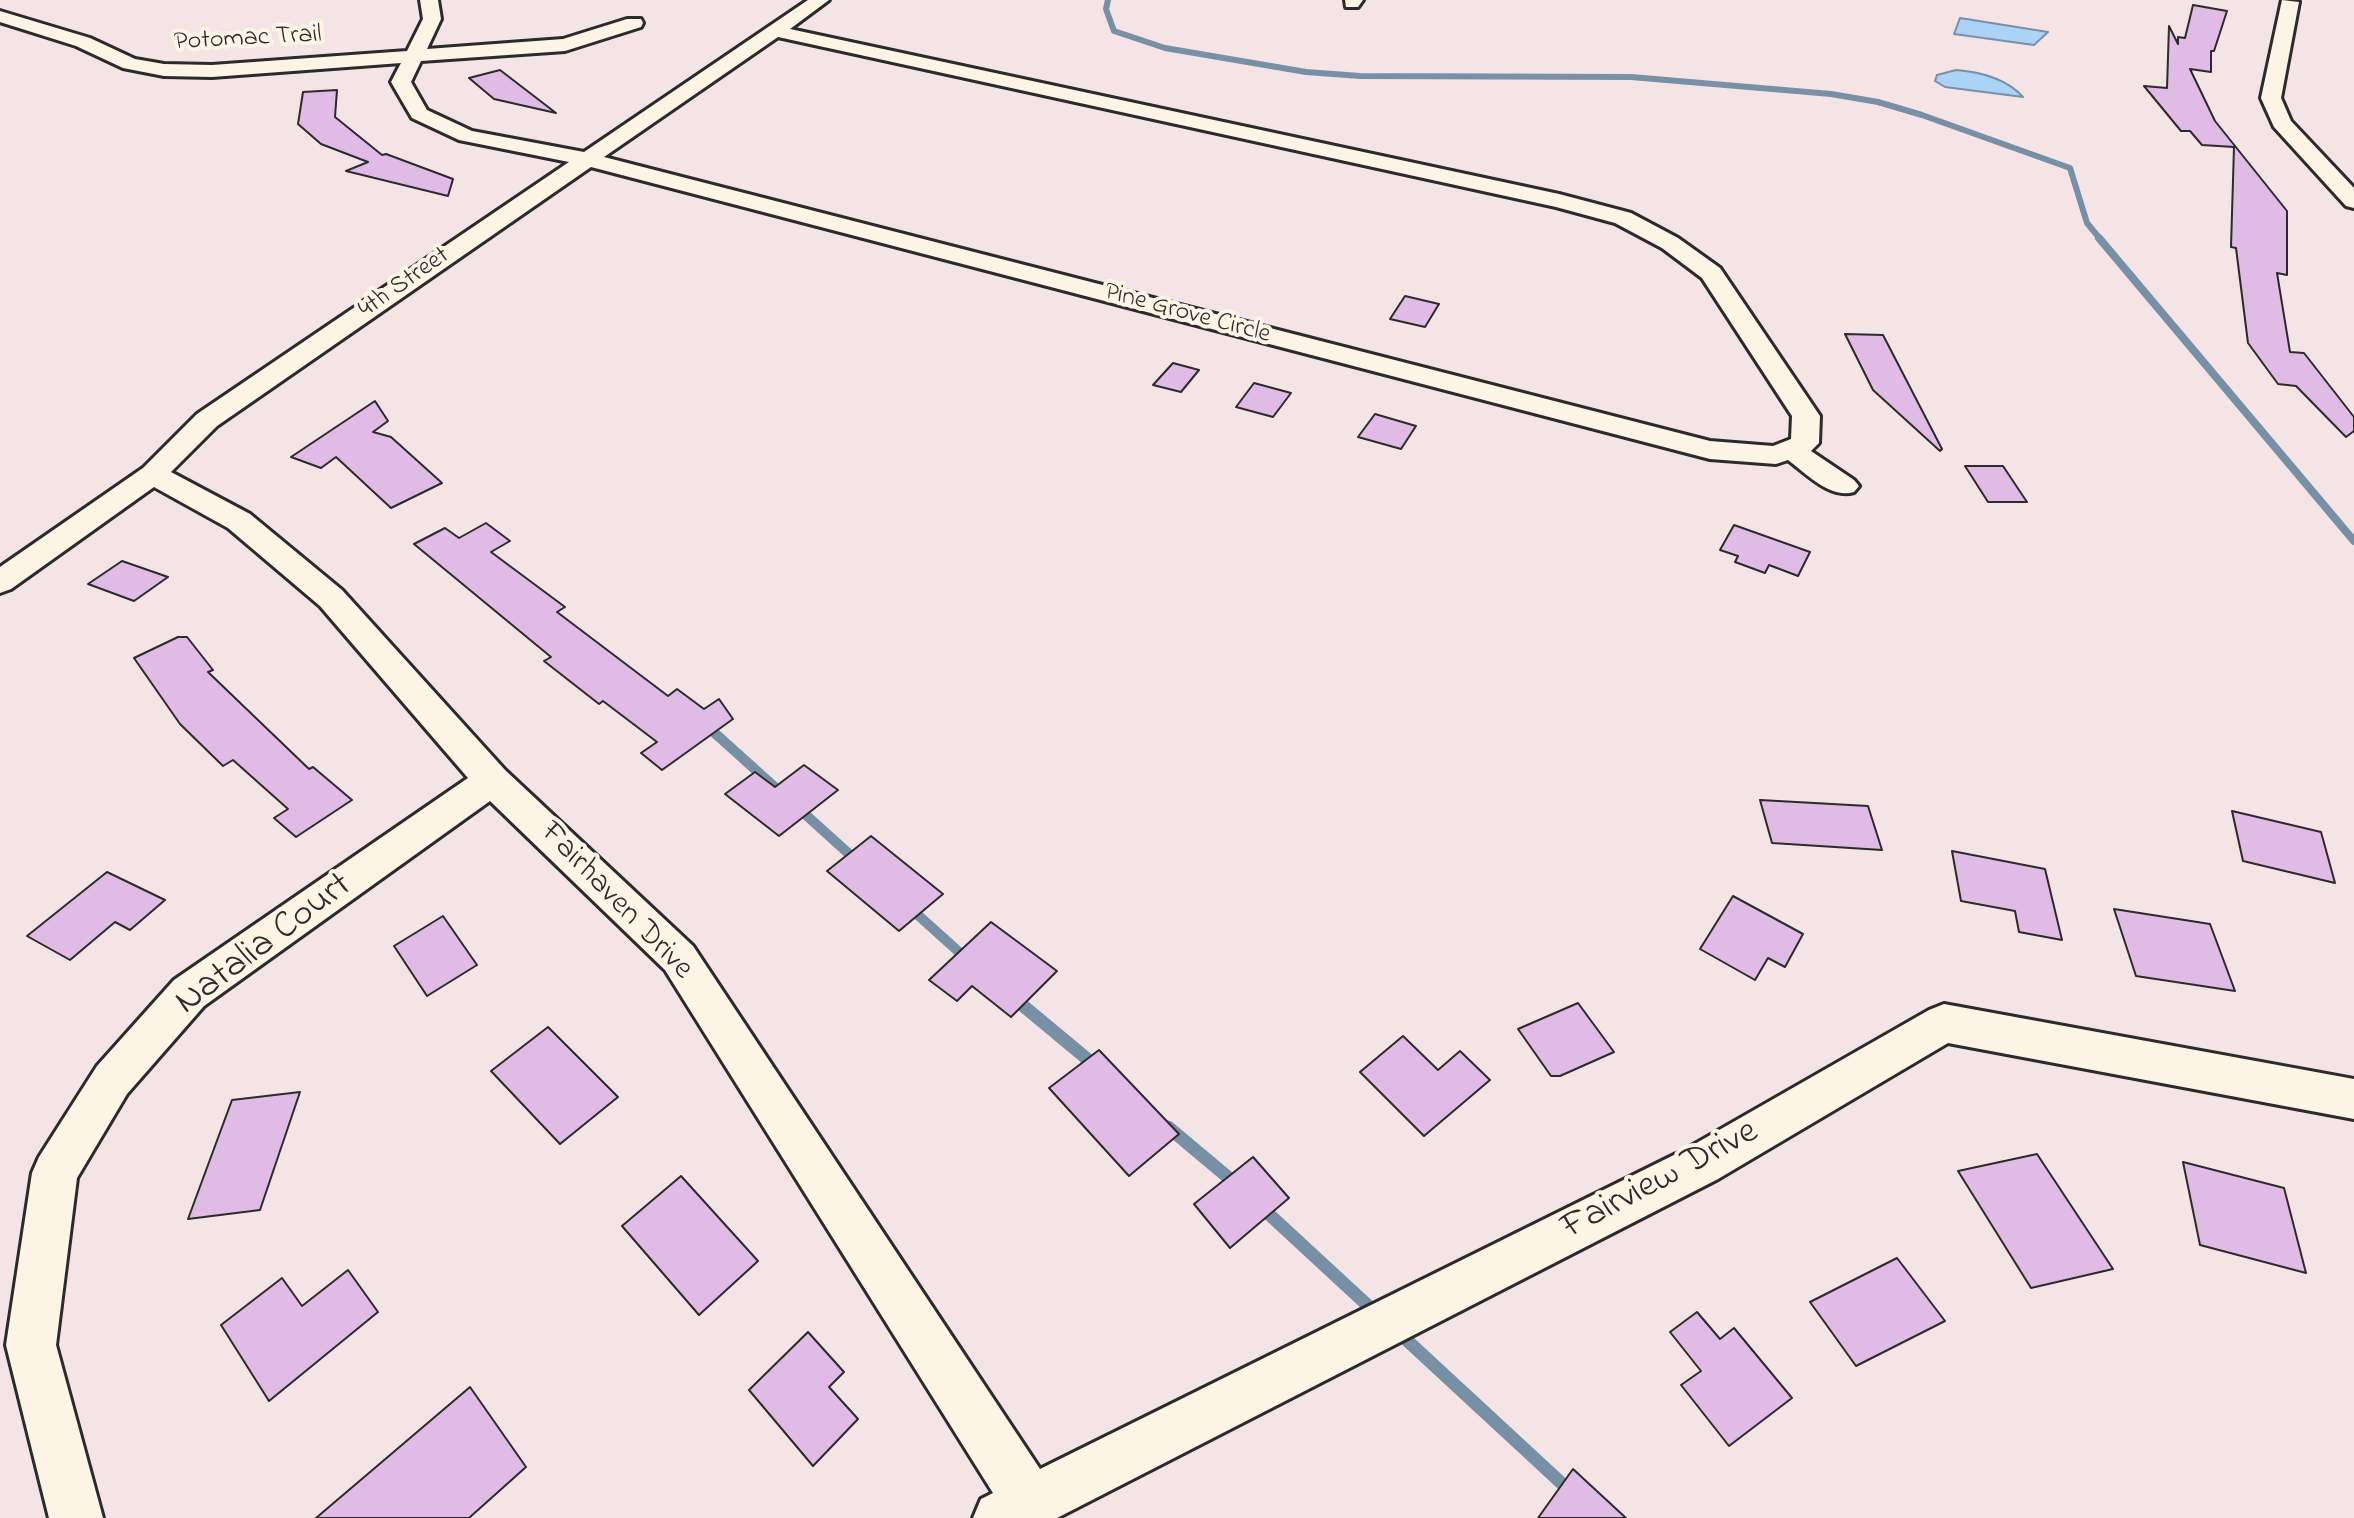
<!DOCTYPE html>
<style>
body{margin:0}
canvas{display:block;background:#f4e4e5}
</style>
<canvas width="2354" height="1518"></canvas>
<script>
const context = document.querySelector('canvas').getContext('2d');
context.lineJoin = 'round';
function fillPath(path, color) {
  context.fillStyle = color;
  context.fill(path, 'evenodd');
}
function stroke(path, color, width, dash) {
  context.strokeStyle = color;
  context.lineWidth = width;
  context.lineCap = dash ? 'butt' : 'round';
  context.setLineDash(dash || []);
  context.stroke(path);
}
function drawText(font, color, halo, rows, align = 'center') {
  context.font = font + ' "Indie Flower",sans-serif';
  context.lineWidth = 8;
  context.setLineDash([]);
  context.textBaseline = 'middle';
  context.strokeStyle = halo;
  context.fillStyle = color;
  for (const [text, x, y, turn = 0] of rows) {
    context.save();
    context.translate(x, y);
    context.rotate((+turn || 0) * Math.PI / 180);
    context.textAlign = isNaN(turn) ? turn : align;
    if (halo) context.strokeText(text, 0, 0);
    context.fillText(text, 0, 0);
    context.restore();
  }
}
const water = new Path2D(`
 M1960 18 2048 32 2034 45 1954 34Z
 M1956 70C1981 72 2006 78 2023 97L1945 87 1935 81 1937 75Z`);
fillPath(water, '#acd3f6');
stroke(water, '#7890a5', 2);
stroke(new Path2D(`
 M1108 0 1106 9 1114 31 1165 48 1306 72 1360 76 1631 77 1831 94 1878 102 1922 115 2070 168 2087 223 2101 240`), '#7890a5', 6);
stroke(new Path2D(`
 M2099 238 2354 541`), '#7890a5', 8);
stroke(new Path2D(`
 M708 727 778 790
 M796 806 858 862
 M909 907 969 961`), '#7890a5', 10);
stroke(new Path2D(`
 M1015 999 1098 1068
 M1168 1127 1236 1184
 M1259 1205 1377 1314
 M1398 1332 1571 1492`), '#7890a5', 13);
const building = new Path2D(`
 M2193 5 2227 11 2214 51H2211V72L2190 69 2215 121 2287 211V275L2277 273 2290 352 2304 353 2354 417V431L2346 437 2296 386 2278 384 2248 343 2236 248 2231 247 2234 147 2202 145 2190 131H2181L2144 86 2167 88 2169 26 2178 44V37L2185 38Z
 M500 70 556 113 494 99 469 78Z
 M337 90 335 117 382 155 386 154 453 179 448 196 346 171 368 162 321 144 298 124 303 92Z
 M1405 296 1439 304 1425 327 1390 319Z
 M1845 334 1883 335 1942 449 1940 451 1873 390Z
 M1173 363 1199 370 1181 392 1153 385Z
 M1254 383 1291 393 1273 417 1236 407Z
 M375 401 388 421 373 432 391 437 442 483 391 508 336 457 321 468 291 457Z
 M1375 414 1416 426 1401 449 1358 437Z
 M1965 466H2003L2027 502H1988Z
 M486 523 510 541 491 552 565 607 557 612 668 696 677 689 704 709 719 699 733 719 662 770 641 753 657 742 603 701 599 704 544 661 551 657 414 544 445 528 459 538Z
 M1734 525 1810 552 1798 576 1769 565 1765 573 1735 562 1738 556 1720 550Z
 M122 561 168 577 134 601 88 584Z
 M178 637H187L213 670 208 672 309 769 313 767 352 800 296 837 274 818 288 809 233 760 223 766 180 724 134 658Z
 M804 765 838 790 779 836 725 794 755 772 775 787Z
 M1760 800 1868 806 1882 850 1772 843Z
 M2232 811 2321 832 2335 883 2243 861Z
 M871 836 943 894 899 931 827 871Z
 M1952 851 2045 869 2062 940 2019 932 2015 911 1961 901Z
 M107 872 165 900 130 930 115 922 70 960 27 936Z
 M1733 896 1803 934 1785 967 1768 958 1755 980 1700 949Z
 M2114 909 2210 924 2235 991 2136 976Z
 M443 916 477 965 427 996 394 946Z
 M991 922 1057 971 1011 1017 972 986 957 1001 929 980Z
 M1578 1003 1614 1052 1560 1076H1551L1518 1029Z
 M548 1027 618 1097 560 1144 491 1071Z
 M1403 1036 1438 1070 1460 1051 1490 1080 1424 1136 1360 1072Z
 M1099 1050 1179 1134 1129 1176 1049 1088Z
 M300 1092 260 1210 188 1219 232 1100Z
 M2037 1154 2113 1269 2031 1288 1958 1171Z
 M1253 1157 1289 1198 1230 1248 1194 1204Z
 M2183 1162 2284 1188 2306 1273 2200 1245Z
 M681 1176 758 1261 699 1315 622 1226Z
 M1897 1258 1945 1321 1856 1366 1810 1302Z
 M348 1270 378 1312 269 1401 221 1325 282 1278 302 1306Z
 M1697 1312 1720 1339 1734 1328 1792 1398 1729 1446 1681 1385 1701 1371 1670 1332Z
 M808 1332 844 1372 829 1387 858 1419 813 1466 749 1390Z
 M470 1387 526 1467 469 1518H316Z
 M1573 1469 1626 1518H1538Z`);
fillPath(building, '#e0bbe5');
stroke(building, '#2b2b2b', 2);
const minor = new Path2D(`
 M420 0H438L441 19 427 49 563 39 627 19H641L643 23 641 27 565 51 421 61 411 82 427 110 472 131 584 152 808 0H829L790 29 1559 194 1631 213 1678 238 1720 268 1820 416 1819 443 1811 451 1854 480 1859 486 1854 492C1830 499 1807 474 1788 460L1776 464 1710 459 591 167 217 426 171 472 250 514 342 590 505 770 693 946 1040 1469 1686 1149 1929 1010 1944 1004 2354 1079V1119L1948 1043 1718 1179 1057 1518H973L981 1499 993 1493 665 970 490 801 204 1006 127 1094 77 1178 56 1345 103 1518H49L6 1345 32 1173 39 1157 97 1066 174 980 468 778 320 606 228 528 154 487 11 589 0 593V567L143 468 197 414 569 162 459 140 412 118 391 82 401 63 212 77 164 76 123 68 76 46 0 22V11L90 38 135 59 164 64 212 65 407 51 423 19ZM778 37 1556 207 1615 223 1662 248 1702 278 1792 416 1791 439 1773 446 1710 441 604 157Z
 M1345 0H1363L1358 7H1346Z
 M2282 0 2299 2 2281 98 2291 121 2354 188V208L2346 206 2274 127 2261 98Z`);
stroke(minor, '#2b2b2b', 6);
fillPath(minor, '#fcf5e5');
drawText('26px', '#2b2b2b', '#fcf5e5', [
 ["Potomac Trail",248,40,-3],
 ["4th Street",405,284,-35],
 ["Pine Grove Circle",1187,315,15]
]);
drawText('32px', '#2b2b2b', '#fcf5e5', [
 ["Fairhaven Drive",615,902,46]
]);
drawText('38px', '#2b2b2b', '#fcf5e5', [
 ["Natalia Court",265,946,-37],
 ["Fairview Drive",1661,1182,-28]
]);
</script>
